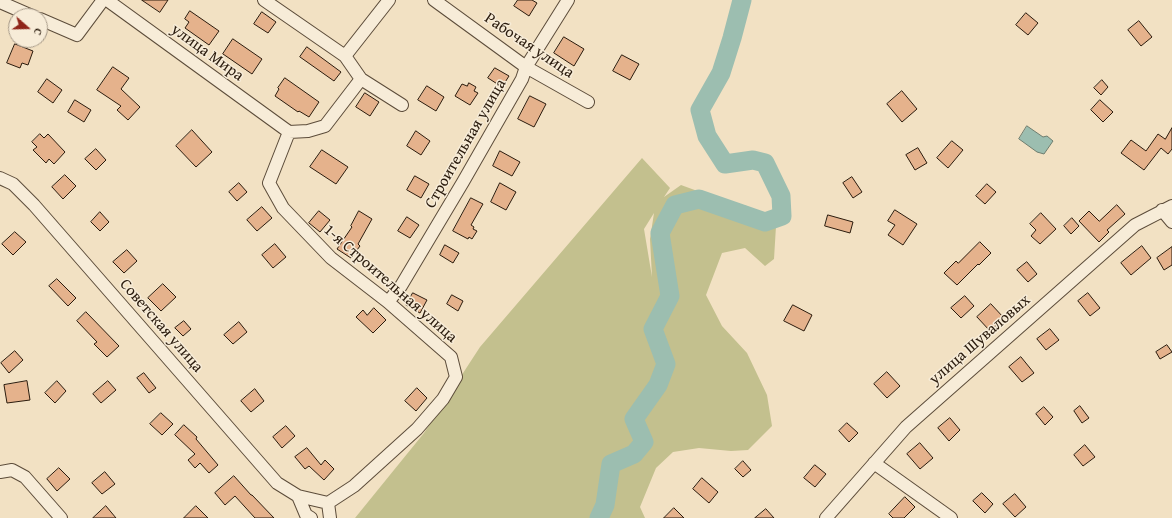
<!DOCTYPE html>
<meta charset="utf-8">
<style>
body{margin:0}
#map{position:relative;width:1172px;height:518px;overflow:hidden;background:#f2e1c3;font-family:"Gentium Book Plus",serif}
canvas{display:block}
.north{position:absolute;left:8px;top:8px;width:40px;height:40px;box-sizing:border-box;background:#f7ecd8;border:1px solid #a59887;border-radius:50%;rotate:110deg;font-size:11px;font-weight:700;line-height:16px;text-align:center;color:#2a1b0d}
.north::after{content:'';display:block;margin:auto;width:14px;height:18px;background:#8f2418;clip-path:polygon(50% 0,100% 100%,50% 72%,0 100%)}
</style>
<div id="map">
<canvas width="1172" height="518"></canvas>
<div class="north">С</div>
</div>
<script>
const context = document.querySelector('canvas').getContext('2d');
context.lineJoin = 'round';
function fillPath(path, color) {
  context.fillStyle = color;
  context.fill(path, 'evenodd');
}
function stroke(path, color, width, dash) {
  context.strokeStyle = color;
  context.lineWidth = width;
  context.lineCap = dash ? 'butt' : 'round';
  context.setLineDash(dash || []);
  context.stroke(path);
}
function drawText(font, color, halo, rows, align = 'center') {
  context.font = font + ' "Gentium Book Plus",serif';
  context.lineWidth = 3;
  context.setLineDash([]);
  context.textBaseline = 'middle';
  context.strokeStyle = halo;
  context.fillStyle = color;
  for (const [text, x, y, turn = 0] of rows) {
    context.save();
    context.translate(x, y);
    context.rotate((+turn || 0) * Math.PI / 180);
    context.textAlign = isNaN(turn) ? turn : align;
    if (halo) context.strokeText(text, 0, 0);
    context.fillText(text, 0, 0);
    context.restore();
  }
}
fillPath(new Path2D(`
 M642 158 670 188 664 197 681 185 711 196 747 206 776 226 774 259 765 266 745 248 722 253 706 295 722 326 747 353 767 395 772 426 748 450 731 451 699 448 673 452 656 468 640 507 645 518H355L424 433 480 347ZM654 213 650 239 652 277 644 229Z`), '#c3c08e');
const water = new Path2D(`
 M1027 126 1043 137 1047 136 1053 141 1044 154 1037 152 1019 139Z`);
fillPath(water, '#9cbeb0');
stroke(water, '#6e7d6f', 1);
stroke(new Path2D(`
 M599 518 605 505 611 464 634 454 644 442 634 419 658 385 666 364 653 329 670 296 660 233 675 205 699 199 765 222 782 216 781 196 765 163 753 160 725 164 707 136 700 110 721 73 732 38 742 0`), '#9cbeb0', 19);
const building = new Path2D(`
 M142 0H168L160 12Z
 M518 0H532L537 3 529 16 514 6Z
 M190 11 219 31 209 45 185 28 189 22 185 19Z
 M262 12 276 22 268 33 254 24Z
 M1026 13 1038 23 1028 35 1016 25Z
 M1139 21 1152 37 1141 46 1128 30Z
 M564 37 584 49 574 66 554 53Z
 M233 39 262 59 252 74 223 54Z
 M15 44 33 51 28 65 22 63 20 68 7 63Z
 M307 47 341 72 334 81 300 57Z
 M622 55 639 64 630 80 613 71Z
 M113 67 129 78 121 89 140 107 128 120 117 110 121 106 97 90Z
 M495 68 509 76 502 87 488 78Z
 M285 78 319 102 309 117 299 111 298 112 275 96 279 89 278 88Z
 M47 79 62 90 53 103 38 92Z
 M1102 80 1108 87 1101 95 1094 88Z
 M469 83 476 87 474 91 478 93 470 105 455 96 462 84 467 86Z
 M427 86 444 97 436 111 418 100Z
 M902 91 917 109 902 122 887 104Z
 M365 93 379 102 370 116 356 107Z
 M530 96 546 104 534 127 518 119Z
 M75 100 91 110 84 122 68 112Z
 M1100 100 1113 112 1103 122 1091 110Z
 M1172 128V149L1168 154 1161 148 1144 170 1121 153 1131 140 1146 151 1158 134 1165 139Z
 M192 130 212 152 196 167 176 146Z
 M416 131 430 141 421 155 407 146Z
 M40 134 44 138 48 134 65 152 54 164 49 159 46 163 33 150 37 147 32 142Z
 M952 141 963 150 948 168 937 158Z
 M918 148 927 163 915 170 906 155Z
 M96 149 106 160 96 170 85 159Z
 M322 150 348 167 336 184 310 167Z
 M500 151 520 162 512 176 493 166Z
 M65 175 76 186 63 199 52 187Z
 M415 176 429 184 421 198 407 190Z
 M852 177 862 192 853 198 843 183Z
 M239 183 247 192 237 201 229 192Z
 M500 183 516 192 506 210 491 202Z
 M987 184 996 192 985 204 976 196Z
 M471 198 483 204 471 225 474 227 473 229 477 231 472 239 469 237 468 239 453 231Z
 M1117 205 1125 214 1107 230 1109 232 1099 242 1079 221 1089 211 1099 221Z
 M262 207 272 218 257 231 247 220Z
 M895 210 917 224 903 245 888 235 895 225 888 221Z
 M319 211 330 220 320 232 309 223Z
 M359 211 372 219 358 244 360 246 351 258 337 249 352 227 351 226Z
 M100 212 109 222 100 231 91 222Z
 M1041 213 1056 229 1040 244 1031 236 1036 230 1030 224Z
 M828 215 853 222 850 233 825 226Z
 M407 217 419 225 410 238 398 231Z
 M1072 218 1079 226 1071 234 1064 226Z
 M15 232 26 242 13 255 2 244Z
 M980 242 991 253 979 265 978 264 957 285 944 273 956 261 958 263Z
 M275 244 286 257 273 268 262 255Z
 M445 245 459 253 453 263 440 255Z
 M1142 246 1151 258 1131 275 1121 263Z
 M1172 247V265L1164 270 1157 258Z
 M127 250 137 261 124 273 113 262Z
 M1027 262 1037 274 1028 282 1017 270Z
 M57 279 76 298 68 306 49 286Z
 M163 284 176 297 161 311 148 298Z
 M413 293 427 300 420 313 406 305Z
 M1088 293 1100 308 1090 316 1078 301Z
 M452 295 463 301 458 311 447 304Z
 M965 296 974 306 961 318 951 308Z
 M991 304 1004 318 990 331 977 317Z
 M793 305 812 315 804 331 784 321Z
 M374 308 386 320 373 333 356 317 363 310 367 315Z
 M86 312 119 346 107 357 94 344 97 342 77 321Z
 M184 321 191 329 183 336 175 328Z
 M239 322 247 332 233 344 224 335Z
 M1050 329 1059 340 1046 350 1037 339Z
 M1167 345 1172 352 1160 359 1156 352Z
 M15 351 23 360 9 373 1 363Z
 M1021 357 1034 373 1022 382 1009 367Z
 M887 372 900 386 887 398 874 384Z
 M144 373 156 388 149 393 137 378Z
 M27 381 30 400 7 403 4 385Z
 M57 381 66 391 55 403 45 393Z
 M108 381 116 390 101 403 93 394Z
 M417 388 427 398 416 411 405 401Z
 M255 389 264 401 251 412 241 401Z
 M1080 406 1089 418 1082 423 1074 411Z
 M1044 407 1053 417 1045 425 1036 414Z
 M161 413 173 424 162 435 150 424Z
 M950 418 960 430 949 441 938 428Z
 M847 423 858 433 849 442 839 431Z
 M184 425 197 437 196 439 218 465 209 473 200 463 195 468 188 460 195 454 175 435Z
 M286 426 295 436 282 448 273 437Z
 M920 443 933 458 920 469 907 454Z
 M1085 445 1095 457 1083 466 1074 455Z
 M307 448 321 465 325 460 334 469 324 480 309 466 305 469 295 457Z
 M743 461 751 470 743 477 735 469Z
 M815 465 826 474 815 487 804 478Z
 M59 468 70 479 57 491 47 479Z
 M105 472 115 484 102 494 92 483Z
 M234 476 251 495H252L274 518H255L235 496 225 505 215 493Z
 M702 478 718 492 709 503 693 489Z
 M982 493 993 504 985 513 973 501Z
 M1015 494 1026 507 1015 517 1003 504Z
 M905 497 915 507 904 518H893L889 514Z
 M106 506 116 518H93Z
 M196 506 208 518H184Z
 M674 508 684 518H664Z
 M766 509 774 518H755Z`);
fillPath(building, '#e5b28c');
stroke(building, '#2a1b0d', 1);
const minor = new Path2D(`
 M107 0 289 132
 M264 0 345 56 361 79 402 105
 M434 0 526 67 588 102
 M0 2 32 16
 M40 19 77 35 103 0
 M345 56 389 0
 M289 132 269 183 283 208 331 258 388 302 451 357 456 377 443 399 417 429 354 486 328 503
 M289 132 308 131 325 126 361 79
 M0 178 13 184 34 205 277 483 298 496 328 503 330 518
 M1162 210 1172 222
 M388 302 401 286 463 182 522 79 526 67 568 0
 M874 463 951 518
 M0 472 12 470 25 477 61 518
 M298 496 306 515 311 518
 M826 518 906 427 1135 225 1172 206`);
stroke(minor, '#5c4c3a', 14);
stroke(minor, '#f7ecd8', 12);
drawText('16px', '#2a1b0d', '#f7ecd8', [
 ["Рабочая улица",529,46,34],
 ["улица Мира",207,53,36],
 ["Строительная улица",466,144,-60],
 ["1-я Строительная улица",390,284,41],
 ["Советская улица",161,326,49],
 ["улица Шуваловых",980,340,-41]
]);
</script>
